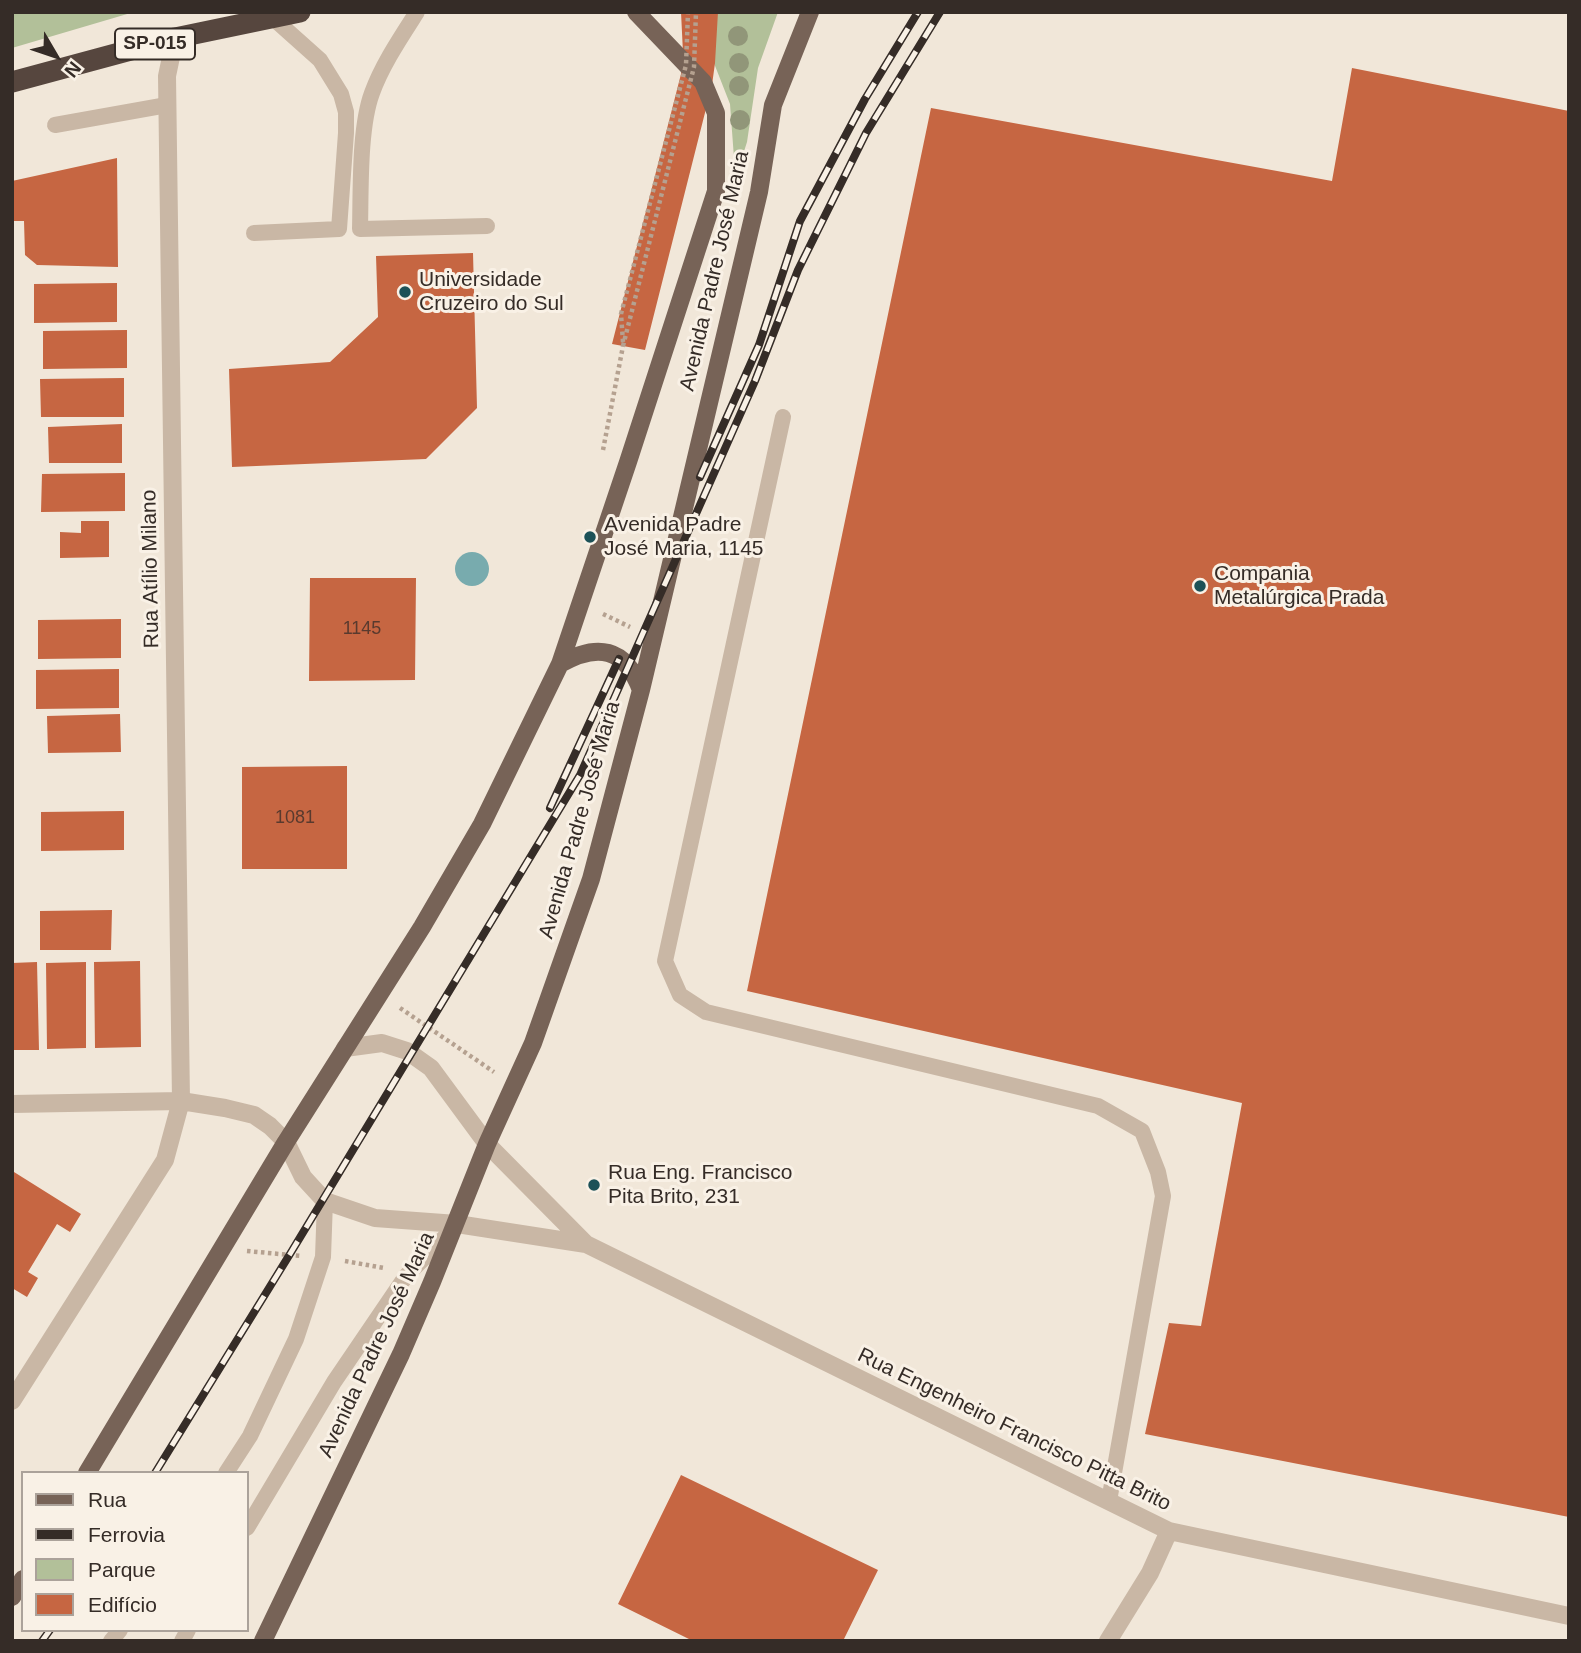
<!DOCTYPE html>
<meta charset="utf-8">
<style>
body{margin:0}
#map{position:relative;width:1581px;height:1653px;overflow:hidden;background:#f1e7d9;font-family:Helvetica,sans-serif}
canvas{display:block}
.frame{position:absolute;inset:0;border:14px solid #352c27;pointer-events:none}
.legend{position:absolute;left:21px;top:1471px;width:228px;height:161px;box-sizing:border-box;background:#f9f1e6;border:2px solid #aba29a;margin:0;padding:9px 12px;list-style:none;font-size:21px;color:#352c27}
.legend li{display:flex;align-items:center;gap:14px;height:35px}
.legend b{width:35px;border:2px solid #aba29a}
.north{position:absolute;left:21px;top:21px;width:70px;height:70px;-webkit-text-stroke:5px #f9f1e6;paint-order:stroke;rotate:129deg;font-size:19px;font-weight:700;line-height:28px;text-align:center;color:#352c27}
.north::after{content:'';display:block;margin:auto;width:24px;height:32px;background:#352c27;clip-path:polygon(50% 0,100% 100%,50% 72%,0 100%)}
</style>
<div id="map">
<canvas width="1581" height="1653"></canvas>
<div class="frame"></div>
<ul class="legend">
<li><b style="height:9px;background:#776357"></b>Rua</li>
<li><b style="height:9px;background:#352c27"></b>Ferrovia</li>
<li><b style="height:19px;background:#b2c099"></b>Parque</li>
<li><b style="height:19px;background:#c66642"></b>Edifício</li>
</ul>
<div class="north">N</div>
</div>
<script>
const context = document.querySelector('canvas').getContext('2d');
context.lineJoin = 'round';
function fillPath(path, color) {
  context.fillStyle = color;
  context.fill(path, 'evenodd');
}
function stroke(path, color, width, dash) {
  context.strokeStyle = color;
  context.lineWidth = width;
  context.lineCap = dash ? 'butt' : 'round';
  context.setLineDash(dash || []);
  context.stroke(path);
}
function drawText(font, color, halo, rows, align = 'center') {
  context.font = font + ' Helvetica,sans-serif';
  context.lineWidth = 6;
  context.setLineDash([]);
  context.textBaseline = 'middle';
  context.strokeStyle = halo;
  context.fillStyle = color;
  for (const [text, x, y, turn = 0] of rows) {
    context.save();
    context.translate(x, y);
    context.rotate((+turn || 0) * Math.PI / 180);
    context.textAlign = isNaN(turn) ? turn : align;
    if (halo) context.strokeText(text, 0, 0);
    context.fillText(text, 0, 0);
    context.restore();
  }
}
fillPath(new Path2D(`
 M12 12H134L12 48Z
 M699 12H778L758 68 747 142 739 167 734 158 730 104 710 53Z`), '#b2c099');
fillPath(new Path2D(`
 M455 569a17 17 0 1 1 34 0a17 17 0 1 1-34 0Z`), '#78abae');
fillPath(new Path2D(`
 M681 12H718L715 63 712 85 645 350 612 344 681 74 683 53Z
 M1352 68 1569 111V1517L1145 1434 1169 1323 1201 1326 1242 1103 747 991 931 108 1332 181Z
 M117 158 118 267 37 265 25 255 24 221H12V181Z
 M473 253 477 408 426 459 232 467 229 369 330 362 378 317 376 256Z
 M117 283V322L34 323V284Z
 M127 330V368L43 369V331Z
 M124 378V417H41L40 379Z
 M122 424V463H49L48 427Z
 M125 473V511L41 512 42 474Z
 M81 521H109V557L60 558V532L81 533Z
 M310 578H416L415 680 309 681Z
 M121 619V658L38 659V620Z
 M119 669V708L36 709V670Z
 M120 714 121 752 48 753 47 716Z
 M347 766V869H242V767Z
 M124 811V850L41 851V812Z
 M112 910 111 950H40V911Z
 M140 961 141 1047 95 1048 94 962Z
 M37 962 39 1050H12V963Z
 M86 962V1048L47 1049 46 963Z
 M14 1172 81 1214 70 1232 57 1224 28 1272 38 1278 27 1297 12 1288V1200L14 1197 12 1196V1175Z
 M681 1475 878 1570 843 1641H693L618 1604Z`), '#c66642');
stroke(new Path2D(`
 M603 450 623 346
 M603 614 630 627
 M400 1008 494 1072
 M247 1251 301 1256
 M345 1261 384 1268`), '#b5a190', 4.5, [3.5, 3.5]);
stroke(new Path2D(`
 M417 12C401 37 382 65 372 93 359 128 361 190 360 229L487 226
 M55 125 167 105
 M254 233 339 229 346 133V112L341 94 320 60 273 18
 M783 417 665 961 680 995 706 1012 1098 1106 1142 1131 1158 1172 1163 1196 1109 1501
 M226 1473 250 1436 296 1339 323 1257 325 1201
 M247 1528 334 1382 406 1276 453 1229
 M111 1641 120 1630
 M182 1641 188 1630`), '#c9b7a5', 16);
stroke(new Path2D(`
 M345 1048 382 1043 407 1051 431 1068 487 1144 586 1244
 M12 1104 181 1101 225 1108 254 1115 270 1126 286 1142 303 1177 325 1201 375 1218 457 1224 586 1244 1169 1531 1569 1616
 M12 1401 165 1160 181 1101 167 76 175 38
 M1108 1641 1150 1573 1169 1531`), '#c9b7a5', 18);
stroke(new Path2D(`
 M560 664C597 643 625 647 641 690
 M87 1473 286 1142 422 927 482 824 560 664 628 462 716 191V113L703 82 636 12
 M12 1597 23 1579
 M263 1641 401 1354 432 1282 487 1144 533 1043 591 879 641 690 759 192 773 105 810 12`), '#776357', 18);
stroke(new Path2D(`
 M12 82 175 38 300 12`), '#56463e', 21);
const rail = new Path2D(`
 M700 477 759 345 800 221 865 99 918 12
 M550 808 619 659
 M155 1473 290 1254 580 775 755 381 798 270 866 133 940 12
 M42 1641 50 1630`);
stroke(rail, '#352c27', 8);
stroke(rail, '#f9f1e6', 5, [16]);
stroke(new Path2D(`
 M623 342 621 314 686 65 688 12
 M623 346 694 67 696 12`), '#b5a190', 4.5, [3.5, 3.5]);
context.fillStyle = '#919679';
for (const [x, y] of [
 [738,36],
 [739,63],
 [739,86],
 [740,120]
]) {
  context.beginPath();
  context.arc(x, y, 10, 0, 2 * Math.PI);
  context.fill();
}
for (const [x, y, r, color] of [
 [405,292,7,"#1c5157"],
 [590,537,7,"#1c5157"],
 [1200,586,7,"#1c5157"],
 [594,1185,7,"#1c5157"]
]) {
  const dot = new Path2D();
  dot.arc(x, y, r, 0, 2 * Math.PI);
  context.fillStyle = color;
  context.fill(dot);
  stroke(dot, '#f9f1e6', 2.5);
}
drawText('18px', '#593a2e', null, [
 ["1145",362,629],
 ["1081",295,818]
]);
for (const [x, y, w] of [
 [155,44,80]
]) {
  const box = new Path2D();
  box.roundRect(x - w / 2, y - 15.5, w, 31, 5);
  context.fillStyle = '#f9f1e6';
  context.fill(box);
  stroke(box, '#352c27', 2);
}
drawText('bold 19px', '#352c27', null, [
 ["SP-015",155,44]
]);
drawText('21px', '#352c27', '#f9f1e6', [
 ["Avenida Padre José Maria",715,271,-77],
 ["Rua Atílio Milano",151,569,-91],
 ["Avenida Padre José Maria",580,820,-74],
 ["Avenida Padre José Maria",377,1345,-65],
 ["Rua Engenheiro Francisco Pitta Brito",1014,1430,26]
]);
drawText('21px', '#352c27', '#f9f1e6', [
 ["Universidade",419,280],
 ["Cruzeiro do Sul",419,304],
 ["Avenida Padre",604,525],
 ["José Maria, 1145",604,549],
 ["Compania",1214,574],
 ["Metalúrgica Prada",1214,598],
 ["Rua Eng. Francisco",608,1173],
 ["Pita Brito, 231",608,1197]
], 'left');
</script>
